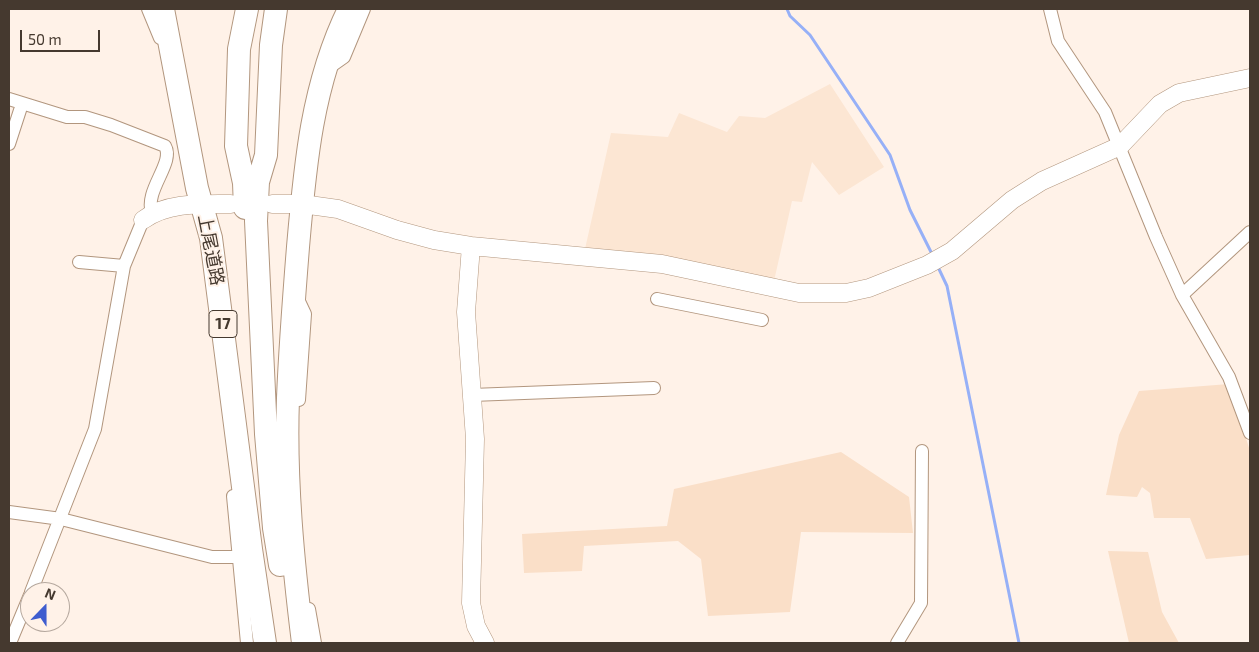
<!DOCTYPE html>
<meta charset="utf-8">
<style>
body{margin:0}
#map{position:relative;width:1259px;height:652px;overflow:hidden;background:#fff2e8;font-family:"Exo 2",sans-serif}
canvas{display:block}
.frame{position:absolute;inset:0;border:10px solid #45392f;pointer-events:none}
.north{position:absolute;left:20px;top:582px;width:50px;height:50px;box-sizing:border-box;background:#fff2e8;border:1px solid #b5a89e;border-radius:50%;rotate:22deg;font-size:14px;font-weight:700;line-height:20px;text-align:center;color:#45392f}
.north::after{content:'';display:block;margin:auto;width:18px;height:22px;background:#3f5dcf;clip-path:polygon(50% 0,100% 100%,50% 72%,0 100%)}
.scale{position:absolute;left:20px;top:30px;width:80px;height:22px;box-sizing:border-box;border:2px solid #45392f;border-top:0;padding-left:6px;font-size:15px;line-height:18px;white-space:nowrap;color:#45392f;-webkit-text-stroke:4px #fff2e8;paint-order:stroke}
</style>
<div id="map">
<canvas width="1259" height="652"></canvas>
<div class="frame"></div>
<div class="north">N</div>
<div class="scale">50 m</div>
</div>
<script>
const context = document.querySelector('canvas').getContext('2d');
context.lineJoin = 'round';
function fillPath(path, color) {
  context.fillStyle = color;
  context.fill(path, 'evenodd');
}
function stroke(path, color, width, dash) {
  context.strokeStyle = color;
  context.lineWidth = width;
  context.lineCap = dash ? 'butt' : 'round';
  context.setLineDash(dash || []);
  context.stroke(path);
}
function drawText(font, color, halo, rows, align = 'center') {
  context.font = font + ' "Exo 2","Noto Sans JP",sans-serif';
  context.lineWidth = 4;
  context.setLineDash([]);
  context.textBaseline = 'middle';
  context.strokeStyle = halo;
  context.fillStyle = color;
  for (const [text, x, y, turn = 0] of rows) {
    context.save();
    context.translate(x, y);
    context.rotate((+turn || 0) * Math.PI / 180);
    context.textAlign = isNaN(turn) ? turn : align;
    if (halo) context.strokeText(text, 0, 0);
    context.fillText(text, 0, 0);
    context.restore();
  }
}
fillPath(new Path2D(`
 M830 84 884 167 839 195 812 162 802 202 792 201 774 281 585 249 611 133 668 137 679 113 727 132 739 116 765 118Z`), '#fce6d3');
fillPath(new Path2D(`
 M1229 384 1250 451V555L1206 559 1190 518H1154L1150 493 1142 487 1137 497 1106 495 1119 435 1139 391Z
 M841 452 909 497 913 533 801 532 790 612 708 616 701 559 678 541 584 546 582 571 524 573 522 534 667 526 674 489Z
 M1108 551 1148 552 1162 612 1179 643H1129Z`), '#fadfc8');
stroke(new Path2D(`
 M787 9 790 16 810 35 890 155 910 210 933 256
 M938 267 947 286 1019 643`), '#96b0f7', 3);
const street = new Path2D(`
 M148 9 160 38
 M1050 9 1058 41 1105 112 1156 237 1182 295 1229 377 1250 433
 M327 69 344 57 364 9
 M9 99 67 117H85L111 125 165 146C175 163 144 190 152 213
 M9 144 22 104
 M79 262 124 266
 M1182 295 1250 232
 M297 297 305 314 299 400
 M657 299 762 320
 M472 395 654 388
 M233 496 247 643
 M9 512 61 519 212 557H239
 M31 592 95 429 124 266 143 220
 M309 609 315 643
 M10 643 30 595
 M897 643 921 603 922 451`);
const secondary = new Path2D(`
 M272 204H302L338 209 397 230 434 240 471 246 662 264 799 293H846L869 288 927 265 952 251 1012 200 1042 181 1120 146 1160 104 1179 93 1250 78
 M143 220C167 202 202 204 231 204
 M471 246 466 312 475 439 471 603 476 626 485 643`);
const highway = new Path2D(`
 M163 9 197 188 211 238 251 549 265 643
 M276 9 271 45 266 155 258 182 256 221 266 434 274 528 280 565
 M245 208 244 183 236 146 239 49 247 9
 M303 643C293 562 285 480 288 398 290 348 294 297 298 247 305 165 312 84 349 9`);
stroke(street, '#b2967e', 14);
stroke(secondary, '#b2967e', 19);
stroke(highway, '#b2967e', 24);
stroke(street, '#fff', 12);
stroke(secondary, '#fff', 18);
stroke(highway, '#fff', 22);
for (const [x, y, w] of [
 [223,324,28]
]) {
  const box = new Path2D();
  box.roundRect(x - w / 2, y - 13.5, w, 27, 4);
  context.fillStyle = '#fff2e8';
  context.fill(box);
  stroke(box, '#45392f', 1);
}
drawText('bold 16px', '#45392f', null, [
 ["17",223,324]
]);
drawText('18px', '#45392f', '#fff2e8', [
 ["上尾道路",211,250,79]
]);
</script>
